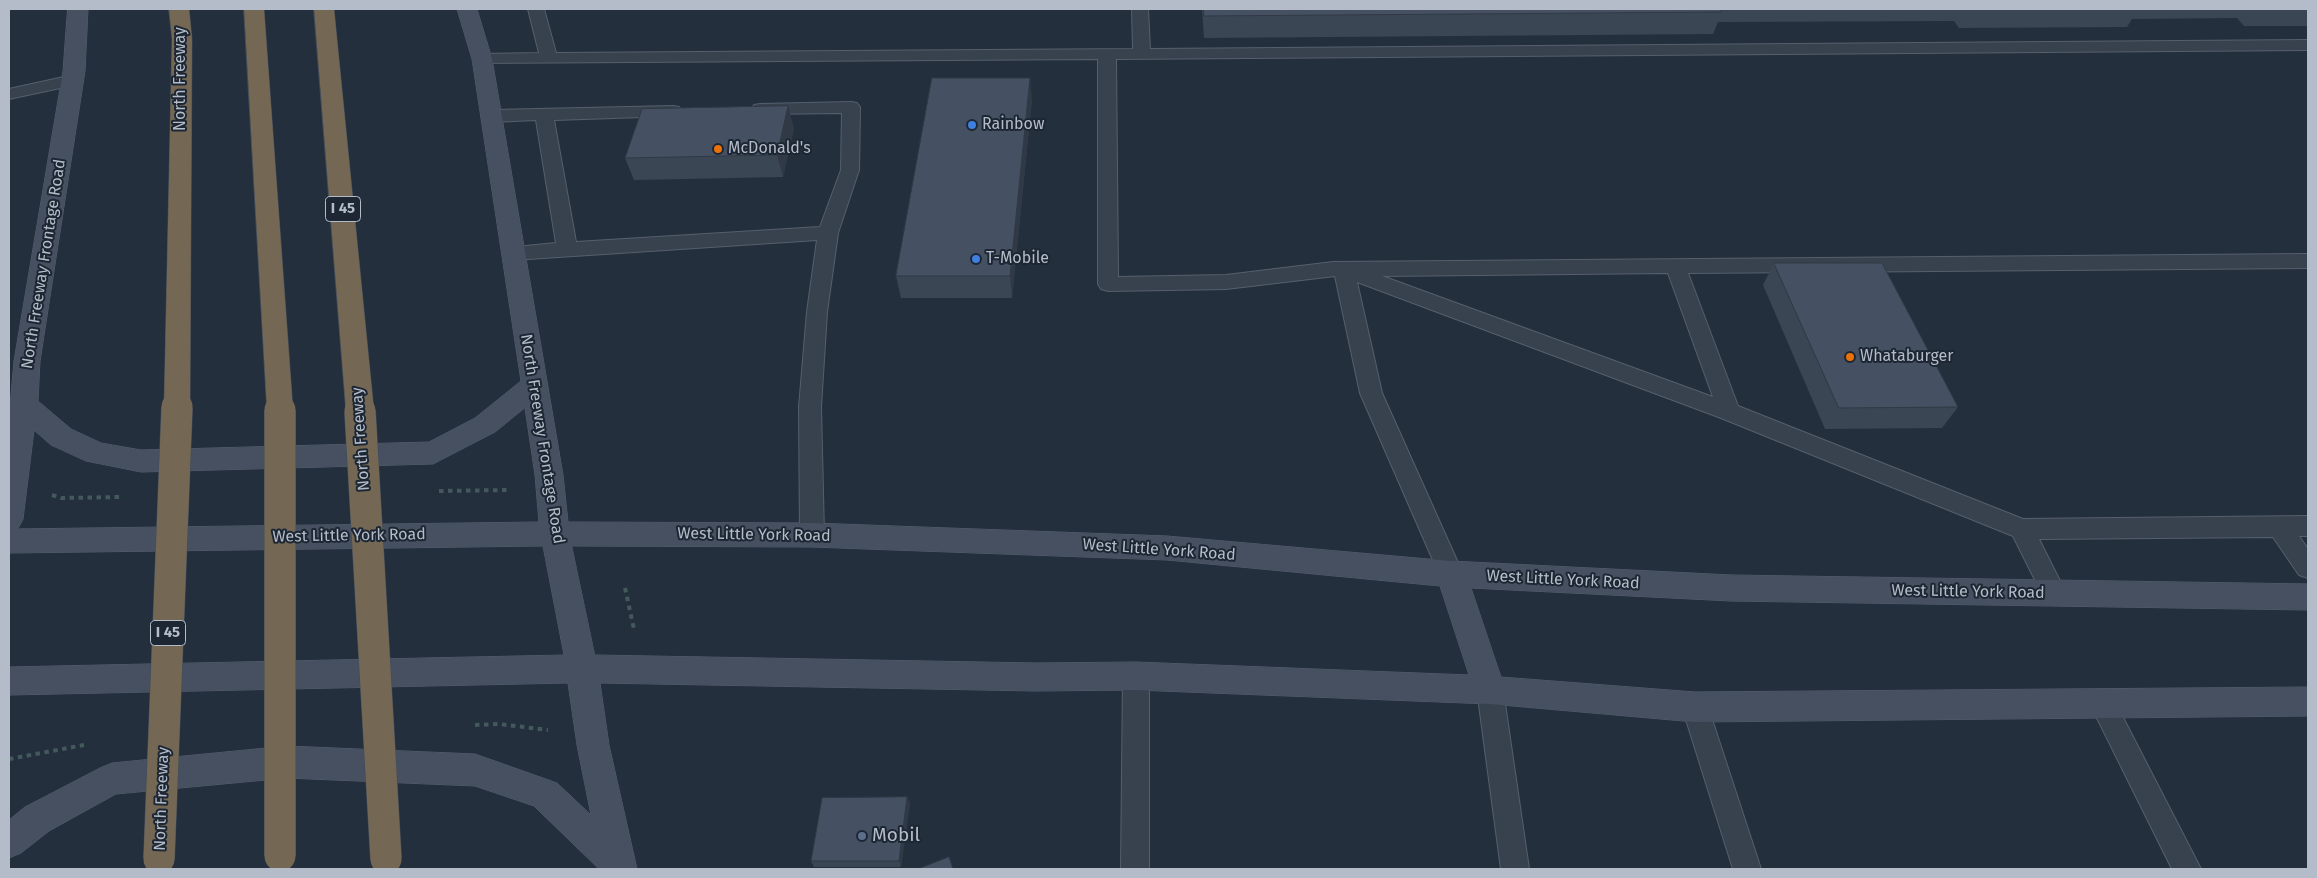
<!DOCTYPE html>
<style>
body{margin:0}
#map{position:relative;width:2317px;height:878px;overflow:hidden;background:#242f3e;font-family:"Fira Sans",sans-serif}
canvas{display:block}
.frame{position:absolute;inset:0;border:10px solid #b4bcc9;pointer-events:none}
</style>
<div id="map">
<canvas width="2317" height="878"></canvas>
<div class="frame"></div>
</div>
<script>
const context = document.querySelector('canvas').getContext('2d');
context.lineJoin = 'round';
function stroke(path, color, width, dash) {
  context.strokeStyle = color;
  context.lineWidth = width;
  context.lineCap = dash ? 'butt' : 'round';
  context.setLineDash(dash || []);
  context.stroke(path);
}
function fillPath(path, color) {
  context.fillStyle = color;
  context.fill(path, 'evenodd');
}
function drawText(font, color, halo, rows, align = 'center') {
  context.font = font + ' "Fira Sans",sans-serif';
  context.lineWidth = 4;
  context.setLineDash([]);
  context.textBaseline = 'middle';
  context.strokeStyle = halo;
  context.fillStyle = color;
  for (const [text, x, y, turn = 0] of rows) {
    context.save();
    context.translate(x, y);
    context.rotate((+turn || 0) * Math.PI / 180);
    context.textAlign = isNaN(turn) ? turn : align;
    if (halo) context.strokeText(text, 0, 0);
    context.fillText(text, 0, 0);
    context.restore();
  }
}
const lane = new Path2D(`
 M528 9H544L556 53 1133 49 1132 9H1148L1150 49 2308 40V50L1116 59 1118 277 1226 275 1333 262 2308 254V268L1688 273 1738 406 2023 519 2308 516V536H2299L2308 549V578L2299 575 2273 537 2039 539 2066 593 2063 600 2054 604 2045 600 2013 536 1721 418 1357 282 1382 393 1463 574 1460 581 1451 584 1442 581 1439 574 1360 393 1335 276 1226 289 1108 291 1101 289 1098 284V59L476 63 473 59 476 55 482 54 539 53ZM1668 273 1713 397 1382 276Z
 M73 75 79 76 82 80 79 84 9 99V89Z
 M851 102 857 103 860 107 859 170 838 233 827 312 821 407 824 535 820 542 812 545 804 542 800 535 799 407 807 312 817 240 513 260 506 258 503 253 506 248 556 243 536 120 492 122 486 120 483 116 486 112 492 110 673 106 679 107 682 111 679 115 673 116 554 120 576 242 820 227 841 170 842 113 760 114 754 113 751 109 754 105 760 104Z
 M1136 664 1145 668 1149 676V869H1121L1123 676 1127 668Z
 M1490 678 1499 682 1503 690 1529 869H1501L1477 690 1481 682Z
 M2103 692 2112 696 2201 869H2172L2090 704 2094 696Z
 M1695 695 1704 699 1708 707 1761 869H1733L1682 707 1686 699Z`);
const secondary = new Path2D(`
 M68 9H88L85 71 40 361 38 401 71 429 101 443 141 450 429 442 475 418 521 381 472 59 457 9H477L492 59 563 475 568 522 812 523 1167 536 1451 561 1731 575 2308 584V610L1731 601 1471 588 1501 677 1695 692 2308 687V716L1695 722 1490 704 1136 690 1036 691 600 683 609 745 637 869H599L534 806 475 786 287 778 116 794 49 831 21 853 9 858V820L25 807 100 768 112 763 287 746 475 754 557 783 591 815 577 745 568 683 9 695V667L564 655 543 546 9 553V418L14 361 63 71ZM525 408 535 475 539 522 15 529 19 527 23 519 34 430 51 445 86 461 141 472 433 464 495 432ZM572 546 812 547 1167 560 1440 586 1469 675 1136 662 1036 663 595 655Z`);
const highway = new Path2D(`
 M169 9H189L192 39 190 407 187 414 177 417 167 414 164 407 172 39Z
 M244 9H264L293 410 290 417 280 420 270 417 267 410Z
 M314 9H334L374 411 370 418 360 421 350 418 346 411Z`);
stroke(lane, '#565f6c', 2);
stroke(secondary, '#565f6c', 1);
stroke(highway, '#434c59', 1);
stroke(new Path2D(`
 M439 491 510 490
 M52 495 61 498 120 497
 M625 588 634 629
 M475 725 499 724 548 730
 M9 759 84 745`), '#44595c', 4, [4.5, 4.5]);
fillPath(lane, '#38414e');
fillPath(secondary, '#465061');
fillPath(highway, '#746855');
const highwayBridge = new Path2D(`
 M280 410V856
 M360 411 386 859
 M159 859 177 407`);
stroke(highwayBridge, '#434c59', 32, []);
stroke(highwayBridge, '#746855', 31);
fillPath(new Path2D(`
 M1202 9H2308V26H2244L2237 18 2132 19 2127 27 1959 28 1954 21 1718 22 1713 34 1204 38Z
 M1032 99 1012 298H901L896 276Z
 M794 128 783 177 634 180 625 158Z
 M1774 263 1958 407 1942 428 1825 429 1763 285Z
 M907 797 910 803 901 867H814L811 861Z`), '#3b4654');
fillPath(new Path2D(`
 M1030 78 1032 99 1012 298 1010 276Z
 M788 106 794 128 783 177 777 155Z
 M907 797 910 803 901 867 899 861Z`), '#303945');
const building = new Path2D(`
 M1204 9H1720L1722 12 1204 16Z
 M932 78H1030L1010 276H896Z
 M788 106 777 155 625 158 642 109Z
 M1774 263H1882L1958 407 1839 408Z
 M907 797 899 861H811L822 798Z
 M949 857 953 869H918Z`);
fillPath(building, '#455162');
stroke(building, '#303945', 1);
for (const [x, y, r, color] of [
 [972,125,5,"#3f7fe0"],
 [718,149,5,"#e8710a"],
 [976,259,5,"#3f7fe0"],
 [1850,357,5,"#e8710a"],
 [862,836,5,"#5c6f8a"]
]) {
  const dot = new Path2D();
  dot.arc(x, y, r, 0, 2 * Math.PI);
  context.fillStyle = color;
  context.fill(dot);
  stroke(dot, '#1d2633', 2);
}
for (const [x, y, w] of [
 [343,209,35],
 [168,633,35]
]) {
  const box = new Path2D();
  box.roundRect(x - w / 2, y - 12.5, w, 25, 4);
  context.fillStyle = '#1d2633';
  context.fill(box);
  stroke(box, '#b4bcc9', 1);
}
drawText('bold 15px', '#b4bcc9', null, [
 ["I 45",343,209],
 ["I 45",168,633]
]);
drawText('16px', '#b4bcc9', '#1d2633', [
 ["North Freeway",181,79,-90],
 ["North Freeway Frontage Road",44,264,-81],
 ["North Freeway",361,439,-94],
 ["North Freeway Frontage Road",542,439,81],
 ["West Little York Road",754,535,1],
 ["West Little York Road",349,536,-1],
 ["West Little York Road",1159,550,4],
 ["West Little York Road",1563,580,3],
 ["West Little York Road",1968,592,1],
 ["North Freeway",162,799,-88]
]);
drawText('16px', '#b4bcc9', '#1d2633', [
 ["Rainbow",982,125],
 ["McDonald's",728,149],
 ["T-Mobile",986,259],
 ["Whataburger",1860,357]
], 'left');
drawText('19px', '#b4bcc9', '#1d2633', [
 ["Mobil",872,836]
], 'left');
</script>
